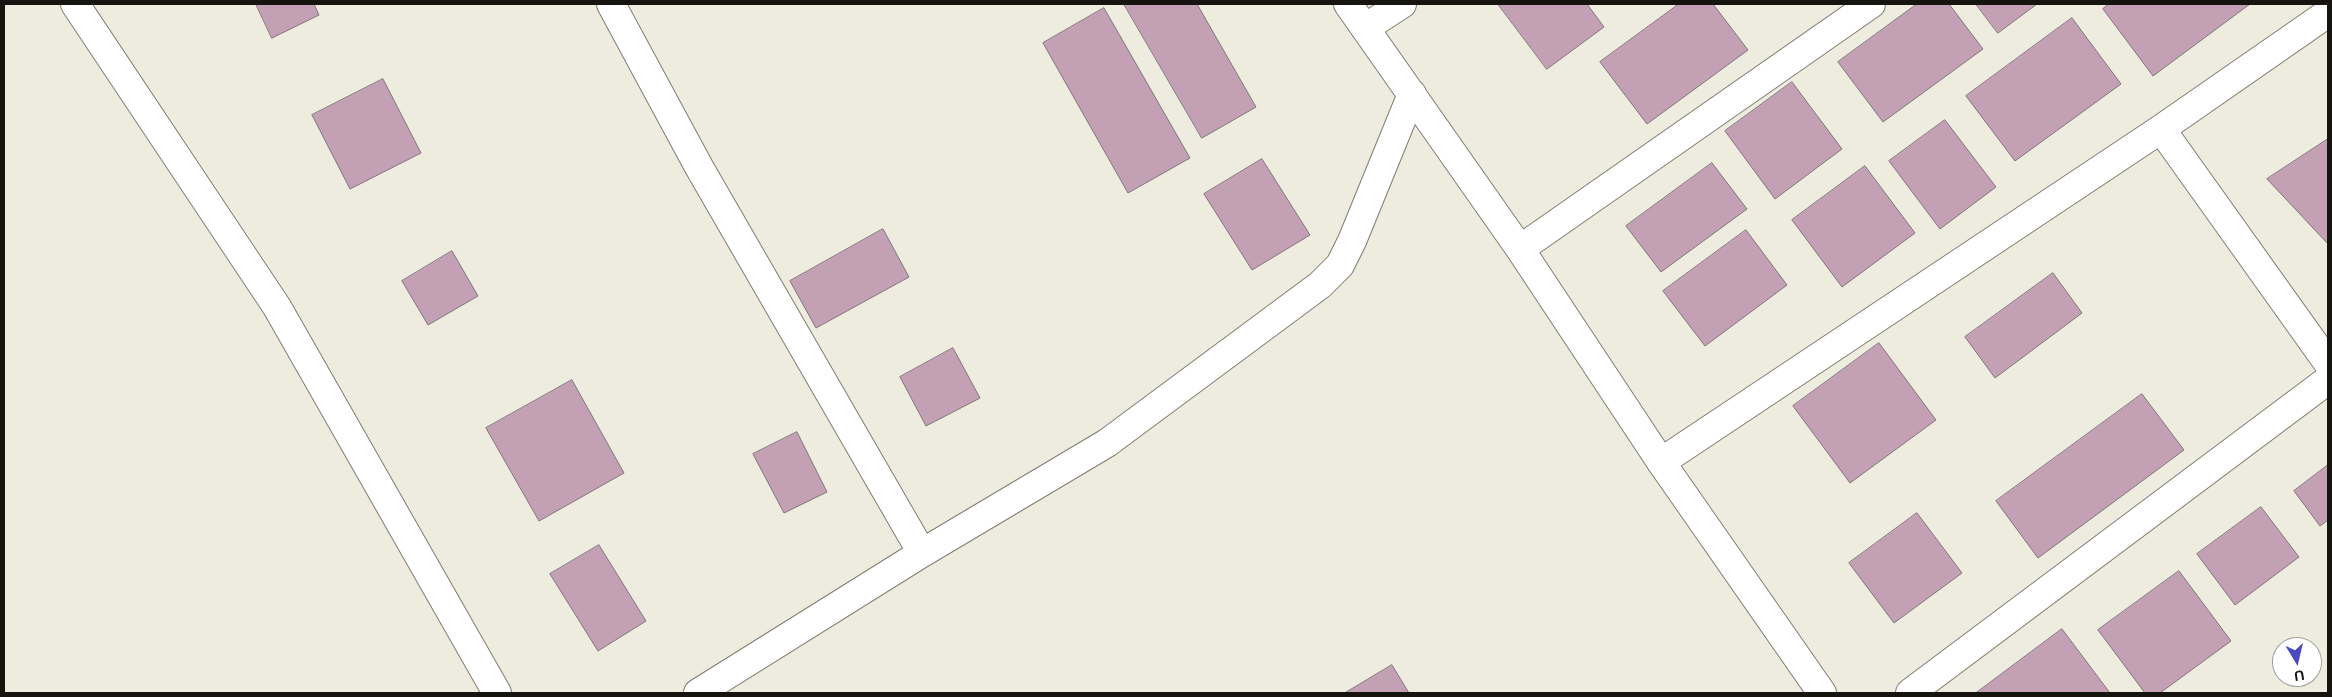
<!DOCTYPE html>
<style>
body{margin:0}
#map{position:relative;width:2332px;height:697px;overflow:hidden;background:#eeecdf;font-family:Helvetica,sans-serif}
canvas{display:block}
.frame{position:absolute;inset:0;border:5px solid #15140f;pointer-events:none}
.north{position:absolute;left:2272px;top:637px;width:50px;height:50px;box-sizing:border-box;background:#fff;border:1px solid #a1a19f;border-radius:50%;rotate:171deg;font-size:14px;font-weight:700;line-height:20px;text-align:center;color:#15140f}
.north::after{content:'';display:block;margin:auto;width:18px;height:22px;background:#4b4bc1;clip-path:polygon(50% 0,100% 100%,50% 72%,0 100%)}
</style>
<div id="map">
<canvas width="2332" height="697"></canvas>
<div class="frame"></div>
<div class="north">U</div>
</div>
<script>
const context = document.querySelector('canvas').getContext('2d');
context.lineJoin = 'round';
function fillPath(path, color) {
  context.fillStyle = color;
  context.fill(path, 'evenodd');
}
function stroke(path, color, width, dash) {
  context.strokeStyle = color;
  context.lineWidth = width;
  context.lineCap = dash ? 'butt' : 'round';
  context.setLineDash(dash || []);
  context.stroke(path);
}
const building = new Path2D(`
 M256 4H314L319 15 272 38Z
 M1124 4H1197L1256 107 1202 138Z
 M1498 4H1587L1604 27 1547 69Z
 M1679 4H1713L1748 50 1647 124 1600 62Z
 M1917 4H1949L1983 49 1883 122 1838 62Z
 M1976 4H2037L1998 33Z
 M2109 4H2250L2153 76 2103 9Z
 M1104 8 1190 158 1128 193 1043 43Z
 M2072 18 2121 84 2015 161 1966 96Z
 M383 79 421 153 350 189 312 115Z
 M1792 82 1842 149 1775 199 1725 131Z
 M1945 120 1996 187 1940 229 1889 161Z
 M2328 139V244L2267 179Z
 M1262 159 1310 235 1252 270 1204 194Z
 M1712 163 1747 209 1661 272 1626 226Z
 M1865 166 1915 233 1842 287 1792 220Z
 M883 229 909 277 816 328 790 281Z
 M1746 230 1787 285 1705 346 1663 291Z
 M452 251 478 296 428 325 402 281Z
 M2053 273 2082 313 1995 378 1965 337Z
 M1879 343 1936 420 1850 483 1793 406Z
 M953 348 980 398 926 426 900 377Z
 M572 380 624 473 539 521 486 428Z
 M2142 394 2184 450 2038 558 1996 501Z
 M797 432 827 492 784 513 753 454Z
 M2328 465V520L2320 526 2294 491Z
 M2261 507 2299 557 2235 605 2197 554Z
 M1917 513 1962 573 1894 623 1849 563Z
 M599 545 646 621 598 651 550 574Z
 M2179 571 2231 641 2160 693H2145L2098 630Z
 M2062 629 2110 693H1976Z
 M1392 665 1409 693H1345Z`);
fillPath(building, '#c4a0b5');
stroke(building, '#80747b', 1);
const minor = new Path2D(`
 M75 4 277 307 497 693
 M611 4 699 167 922 553
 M1365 28 1402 4
 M2161 129 2328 363
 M1520 249 1871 4
 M1661 462 2161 129 2328 13
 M698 693 922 553 1107 443 1320 285 1340 265 1352 241 1412 94
 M1910 693 2328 380`);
const tertiary = new Path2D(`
 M1348 4 1520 249 1661 462 1822 693`);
stroke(minor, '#7f7d71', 30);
stroke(tertiary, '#7f7d71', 30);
stroke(minor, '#fff', 28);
stroke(tertiary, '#fff', 28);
</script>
